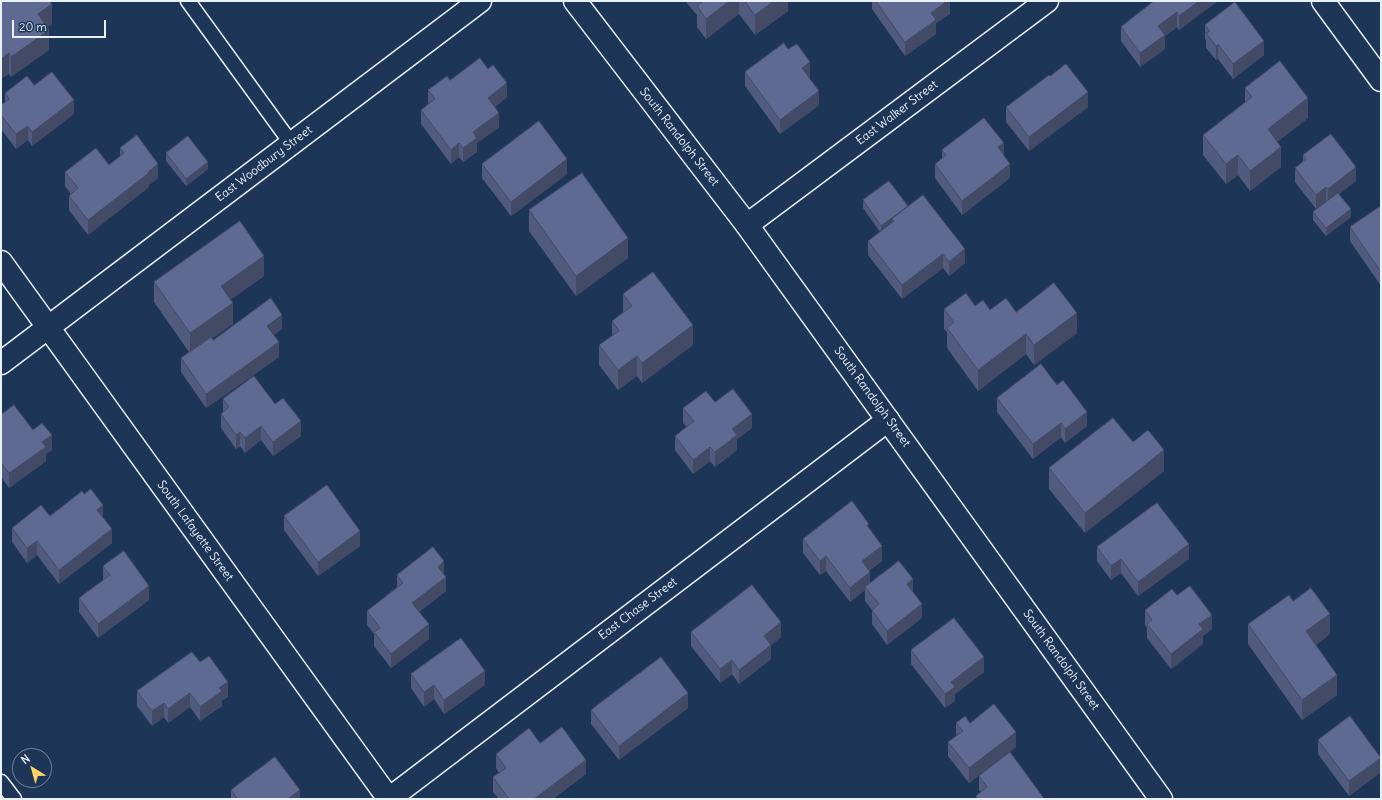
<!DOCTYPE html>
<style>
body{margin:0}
#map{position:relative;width:1382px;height:800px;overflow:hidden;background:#1d3557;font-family:Delius,sans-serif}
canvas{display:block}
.frame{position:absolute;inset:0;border:2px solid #e8f1f8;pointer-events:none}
.north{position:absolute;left:12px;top:748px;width:40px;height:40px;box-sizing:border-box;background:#1d3557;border:1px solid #6e8097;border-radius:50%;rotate:323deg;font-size:11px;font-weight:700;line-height:16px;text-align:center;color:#e8f1f8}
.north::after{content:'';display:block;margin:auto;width:14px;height:18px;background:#ffd166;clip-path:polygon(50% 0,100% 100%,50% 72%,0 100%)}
.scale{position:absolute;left:12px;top:20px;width:94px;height:18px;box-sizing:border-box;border:2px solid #e8f1f8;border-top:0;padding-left:5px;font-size:12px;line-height:14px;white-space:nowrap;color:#e8f1f8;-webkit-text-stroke:3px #1d3557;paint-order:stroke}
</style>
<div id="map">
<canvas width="1382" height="800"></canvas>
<div class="frame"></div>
<div class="north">N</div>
<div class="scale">20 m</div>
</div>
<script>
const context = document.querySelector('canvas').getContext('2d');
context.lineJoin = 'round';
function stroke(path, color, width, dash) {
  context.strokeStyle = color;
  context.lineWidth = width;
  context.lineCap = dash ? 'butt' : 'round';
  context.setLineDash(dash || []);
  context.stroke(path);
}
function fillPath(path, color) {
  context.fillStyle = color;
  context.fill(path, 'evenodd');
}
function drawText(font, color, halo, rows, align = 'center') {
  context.font = font + ' Delius,sans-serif';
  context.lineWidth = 3.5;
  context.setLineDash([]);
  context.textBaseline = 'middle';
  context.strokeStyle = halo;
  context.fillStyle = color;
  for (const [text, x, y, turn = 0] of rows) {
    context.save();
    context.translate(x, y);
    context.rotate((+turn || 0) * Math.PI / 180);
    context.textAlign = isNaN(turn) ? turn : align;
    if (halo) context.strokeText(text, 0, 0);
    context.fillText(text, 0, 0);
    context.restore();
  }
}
const lane = new Path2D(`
 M188 1 291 143
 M1 782 14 799`);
const street = new Path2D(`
 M1323 1 1381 80
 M747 225 1047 1
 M1 262 389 799
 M1 363 480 1
 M389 799 888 420`);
const secondary = new Path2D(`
 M575 1 747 225 1161 799`);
stroke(lane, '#e8f1f8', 17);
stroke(street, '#e8f1f8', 25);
stroke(secondary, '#e8f1f8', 25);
stroke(lane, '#1d3557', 14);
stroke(street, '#1d3557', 22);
stroke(secondary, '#1d3557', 22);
fillPath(new Path2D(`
 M1 1 52 24 47 27 49 50 11 77 9 74Z
 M685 1H788V11L755 35 739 14 706 39 697 27V15Z
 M872 1H950V14L936 23V34L905 56 872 9Z
 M1218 1 1179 30 1177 27 1165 36V49L1140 67 1121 41V27Z
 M1205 25 1264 55 1233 79 1218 59 1216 60 1206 48V40L1205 39Z
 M745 72 810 76 809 77 819 105 780 134 745 86Z
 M450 80 507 97 495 107 499 127 477 143V152L463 162 459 157 451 164 421 124V110L428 104V90Z
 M34 85 74 114 32 146 28 140 16 149 1 129V105L5 102V93Z
 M1245 88 1308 118 1277 142 1281 167 1250 191 1238 175 1226 184 1203 155V135L1245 103Z
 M1006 107H1088L1029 151 1006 122Z
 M120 148 158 178 149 185V187L88 235 69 210V196L71 194 65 186V172L109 165 120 156Z
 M942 150 1004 156 1010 178 962 215 935 178V164L942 159Z
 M166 153 208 169 186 186 166 161Z
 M1303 155 1356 181 1339 194 1351 217 1326 236 1313 220V212L1327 202 1326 201 1316 209 1295 182V168L1303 162Z
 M482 164 567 174 511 216 482 178Z
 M863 200 908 206 965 263 949 276 943 268 902 299 868 255V241L880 232 863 208Z
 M1381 206V286L1350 241V227Z
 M529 210 628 258 576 296 529 231Z
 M264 276 230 300 233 324 212 338 213 340 282 329 273 335 279 357 206 408 181 372V358L189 352 154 302V282Z
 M623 294 693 345 642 383 637 376 618 390 599 365V345L612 336V321L623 312Z
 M975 306 990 310 1016 312 1077 333 1034 365 1026 354 978 391 947 348V332L944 329V309Z
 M997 398 1087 426 1065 443 1061 437 1033 459 997 412Z
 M223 399 275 404 301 436 273 456 261 440 245 453 240 446 236 449 221 428V414L223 412Z
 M715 402 752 428 737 439V450L715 467 710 461 693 474 675 450V436L687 427 683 423V408Z
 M1 415 33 430 52 450 46 454V461L9 488 1 477Z
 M1133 442 1164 471 1085 533 1049 489V468Z
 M50 516 103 518 112 543 59 584 37 555 27 563 12 542V528Z
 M284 516 360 546 318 576 284 530Z
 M869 528 882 561 869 571 870 583 913 592 922 618 887 645 872 624V610L865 601V590L850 602 826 571 820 575 803 553V539Z
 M1097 547 1189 559 1138 596 1121 573 1111 580 1097 561Z
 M103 566 149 600 98 638 79 612V598L103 580Z
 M397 575H444L446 591 419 612 429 639 391 668 374 646V634L367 625V611L397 587Z
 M1177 595 1212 629 1203 636V644L1171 669 1147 638V628L1145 625V610Z
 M1293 601 1330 634 1316 645 1337 695 1302 720 1248 644V624Z
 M691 632 781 637 771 645V659L739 684 732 674 720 683 691 646Z
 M911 650 984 672 955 694V701L945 708 911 664Z
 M200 662 228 697 222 700V706L200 721 190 707 168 723 164 717 152 726 137 706V691Z
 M411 674 485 685 444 714 434 699 424 707 411 688Z
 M688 708 619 760 591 724V710Z
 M956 723 1016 747 969 783 948 756V742L956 736Z
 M1318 740 1381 772 1349 796 1318 754Z
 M540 743 586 774 553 799H499L493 792V777L499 773 496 768V754Z
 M979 776 1043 799H976V796L981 792 979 790Z
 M231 790 300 799H231Z`), '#515b7d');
fillPath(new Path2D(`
 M729 1H739V14L706 39V19Z
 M774 1H788V11L755 35V15Z
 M947 1H950V14L936 23V34L905 56V42L931 13Z
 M1199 1H1218L1179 30V16Z
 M52 4V24L38 34V14Z
 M1177 12V27L1165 36V49L1140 67V53L1158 26Z
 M49 30V50L11 77V57Z
 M1264 41V55L1233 79V64Z
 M1218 44V59L1216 60V46Z
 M9 53V74L1 79V59Z
 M810 62V76L802 82V68Z
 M507 83V97L488 112V98Z
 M819 91V105L780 134V120Z
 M1088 92V107L1029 151V137Z
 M1308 98V118L1268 149V129Z
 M74 100V114L32 146V132Z
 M499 113V127L477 143V152L463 162V148L473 132Z
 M28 126V140L16 149V134Z
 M459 143V157L451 164V150Z
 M1004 143V157L998 147Z
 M1281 147V167L1250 191V171Z
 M1238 155V175L1226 184V164Z
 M567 159V174L511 216V202Z
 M208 162V169L186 186V179Z
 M158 164V178L149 185V187L88 235V220Z
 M1010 164V178L962 215V201Z
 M1356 167V181L1328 203V189Z
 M1326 187V201L1316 209V195Z
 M908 206 894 221 892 219V225L881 233V226Z
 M1351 209V217L1326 236V228Z
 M628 238V258L576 296V276Z
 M965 249V263L949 276V262Z
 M943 254V268L902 299V285Z
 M264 256V276L221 306V286Z
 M233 303V324L190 354V333Z
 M1077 313V333L1034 365V345Z
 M282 315V329L267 340V326Z
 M693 325V345L642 383V363Z
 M1026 334V354L978 391V370Z
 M279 342V357L206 408V394Z
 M637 356V376L618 390V370Z
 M1087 412V426L1065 443V429Z
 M752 414V428L737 439V450L715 467V452L732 429Z
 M301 421V436L273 456V442Z
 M1061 423V437L1033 459V444Z
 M261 426V440L245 453V438Z
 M240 432V446L236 449V435Z
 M52 435V450L46 454V461L9 488V473L42 442Z
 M710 447V461L693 474V460Z
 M1164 450V471L1085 533V513Z
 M103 505V520L97 510Z
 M112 529V543L59 584V570Z
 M360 531V546L318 576V562Z
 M37 541V555L27 563V548Z
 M1189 544V559L1138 596V582Z
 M882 546V561L862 576V561Z
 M826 556V571L820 575V561Z
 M1121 559V573L1111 580V566Z
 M444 561V575L438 567Z
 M870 572V586L865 587V590L850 602V588Z
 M446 577V591L412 617V603Z
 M913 579V593L907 584Z
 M149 586V600L98 638V624Z
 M922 604V618L887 645V631Z
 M1330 614V634L1306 652V631Z
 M1212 615V629L1203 636V644L1171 669V654L1199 624Z
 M781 622V637L764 650V636Z
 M429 624V639L391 668V654Z
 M771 645V659L739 684V670Z
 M984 657V672L955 694V701L945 708V694L951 682Z
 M732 660V674L720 683V669Z
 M485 671V685L444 714V700Z
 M1337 675V695L1302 720V700Z
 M228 682V697L222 700V706L200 721V707L219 688Z
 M434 685V699L424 707V692Z
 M190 693V707L168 723V709Z
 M688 693V708L619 760V746Z
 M164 703V717L152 726V711Z
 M1016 732V747L969 783V768Z
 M1381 758V772L1349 796V781Z
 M586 760V774L553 799H534Z
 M300 790V799H288Z`), '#424a66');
const building = new Path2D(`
 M1 1H49L52 4 38 14 49 30 11 57 9 53 1 59Z
 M701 1H729L706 19 697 6 702 2Z
 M745 1H774L755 15Z
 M876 1H947L931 13 936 20 905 42Z
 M1154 1H1199L1179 16 1177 12 1158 26 1165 35 1140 53 1121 27Z
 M1235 2 1264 41 1233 64 1218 44 1216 46 1206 33 1210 31 1205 25Z
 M784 43 788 49 797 44 810 62 802 68 819 91 780 120 745 72Z
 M480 58 488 69 493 65 507 83 488 98 499 113 473 132 477 138 463 148 459 143 451 150 421 110 435 99 428 90 447 76 450 80Z
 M1280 61 1308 98 1268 129 1281 147 1250 171 1238 155 1226 164 1203 135 1252 97 1245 88Z
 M1066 64 1088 92 1029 137 1006 107 1049 75 1050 76Z
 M52 72 74 100 32 132 28 126 16 134 1 115V105L9 99 5 93 27 76 34 85Z
 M984 118 1004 143 998 147 1010 164 962 201 935 164 946 155 942 150Z
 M539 121 567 159 511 202 482 164Z
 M1331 134 1356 167 1328 189 1326 187 1316 195 1295 168 1306 159 1303 155Z
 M137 135 158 164 148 172 149 173 88 220 69 196 78 188 65 172 96 148 109 165 124 153 120 148Z
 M188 136 208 162 186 179 166 153Z
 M582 173 628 238 576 276 529 210Z
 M889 181 908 206 881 226 863 200Z
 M1338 193 1351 209 1326 228 1313 212Z
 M923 195 965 249 949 262 943 254 902 285 868 241 894 221 892 219Z
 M1381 206V272L1350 227Z
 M240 221 264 256 221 286 233 303 190 333 154 282Z
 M653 272 693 325 642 363 637 356 618 370 599 345 619 331 612 321 632 306 623 294Z
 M1054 283 1077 313 1034 345 1026 334 978 370 947 328 954 322 944 309 966 293 975 306 983 300 990 310 1006 298 1016 312Z
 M271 298 282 315 267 326 279 342 206 394 181 358 211 337 213 340Z
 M1041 364 1057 385 1063 380 1087 412 1065 429 1061 423 1033 444 997 398Z
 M254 376 275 404 283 398 301 421 273 442 261 426 245 438 240 432 236 435 221 414 229 407 223 399Z
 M733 389 752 414 732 429 737 435 715 452 710 447 693 460 675 436 694 421 683 408 706 391 715 402Z
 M14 405 33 430 42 423 52 435 42 442 46 447 9 473 1 463V415Z
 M1113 418 1133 442 1148 430 1164 450 1085 513 1049 468Z
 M327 485 360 531 318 562 284 516Z
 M91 489 103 505 97 510 112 529 59 570 37 541 27 548 12 528 41 505 50 516 82 491 84 494Z
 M852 501 869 524 867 525 882 546 862 561 870 572 850 588 826 556 820 561 803 539Z
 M1157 503 1189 544 1138 582 1121 559 1111 566 1097 547Z
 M433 547 444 561 438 567 446 577 412 603 429 624 391 654 374 632 380 628 367 611 403 583 397 575Z
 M124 551 149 586 98 624 79 598 110 575 103 566Z
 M899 561 913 579 907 584 922 604 887 631 872 610 879 604 865 587Z
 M752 585 781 622 764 636 771 645 739 670 732 660 720 669 691 632Z
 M1190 586 1212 615 1199 624 1203 629 1171 654 1147 624 1152 620 1145 610 1172 589 1177 595Z
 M1311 588 1330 614 1306 631 1337 675 1302 700 1248 624 1289 595 1293 601Z
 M954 618 984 657 951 682 955 687 945 694 911 650Z
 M461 638 485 671 444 700 434 685 424 692 411 674Z
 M192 652 200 662 209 656 228 682 219 688 222 691 200 707 190 693 168 709 164 703 152 711 137 691Z
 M661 657 688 693 619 746 591 710Z
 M994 704 1016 732 969 768 948 742 963 731 956 723 965 716 970 723Z
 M1350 716 1381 758 1349 781 1318 740Z
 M562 727 586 760 534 799H517V798L516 799H509L493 777 506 768 496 754 529 728 540 743Z
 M1010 752 1043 797 1041 799H978L976 796 987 787 979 776Z
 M275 757 300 790 288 799H238L231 790Z`);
fillPath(building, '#5e6a91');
stroke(building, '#424a66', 1);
drawText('12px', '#e8f1f8', '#1d3557', [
 ["East Walker Street",897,113,-37],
 ["South Randolph Street",679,137,52],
 ["East Woodbury Street",264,164,-37],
 ["South Randolph Street",872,397,54],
 ["South Lafayette Street",195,531,54],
 ["East Chase Street",638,609,-37],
 ["South Randolph Street",1061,660,54]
]);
</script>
